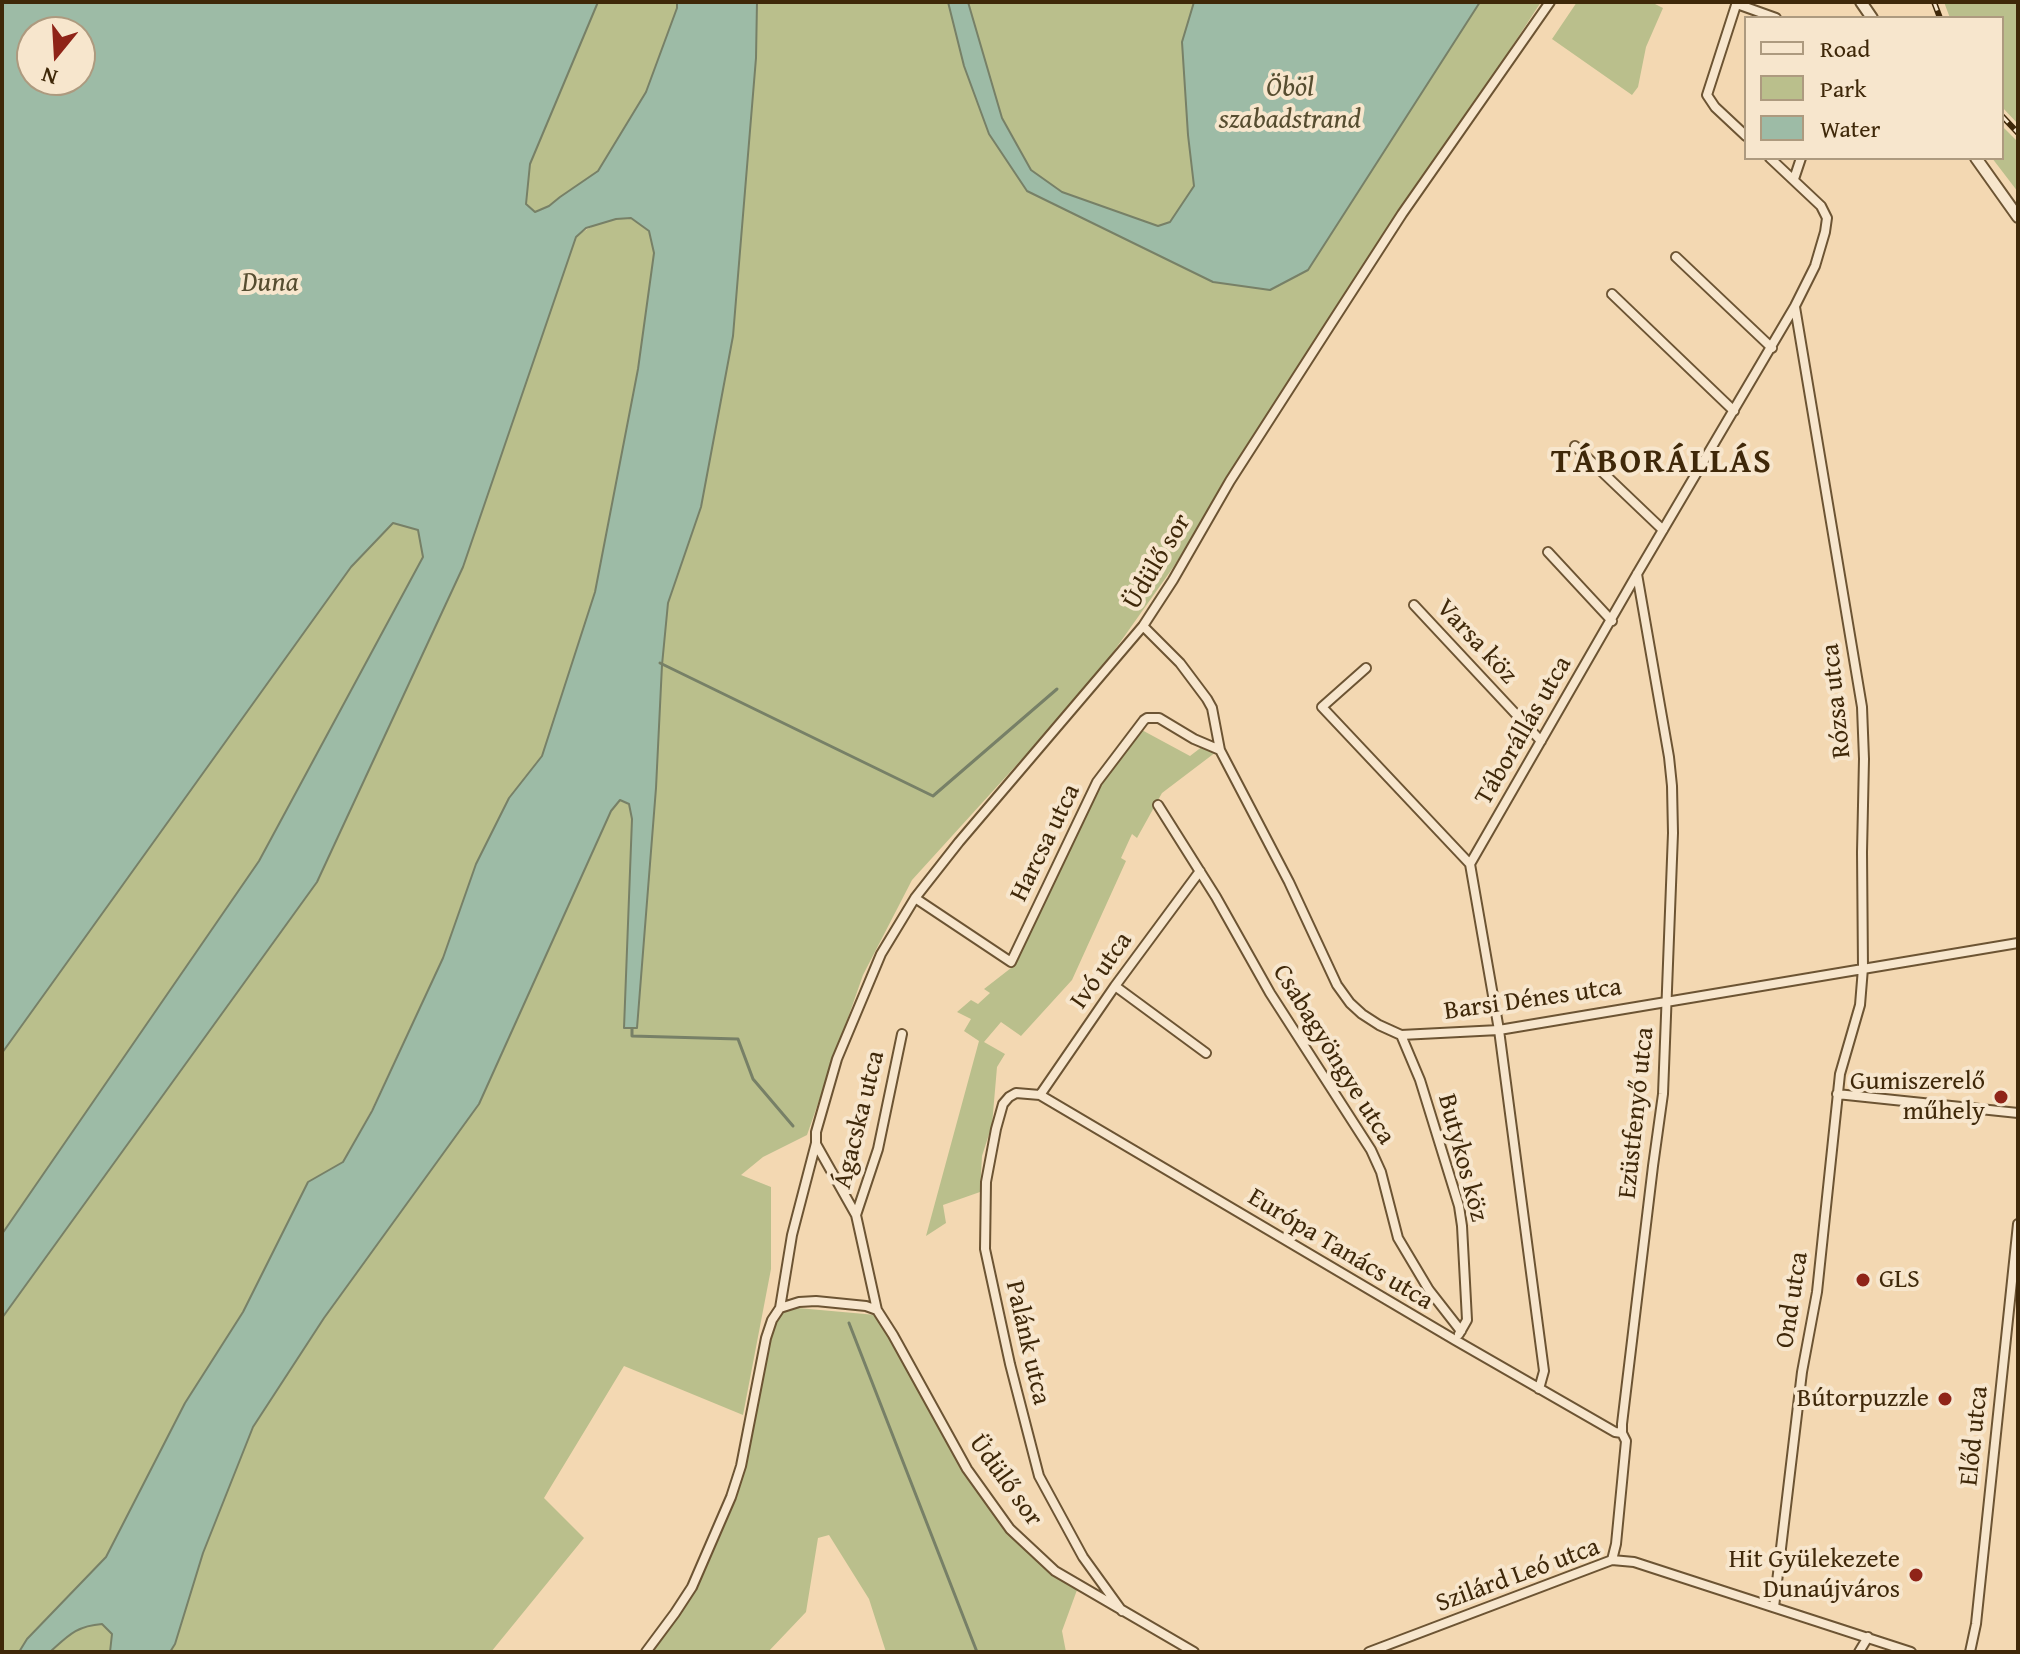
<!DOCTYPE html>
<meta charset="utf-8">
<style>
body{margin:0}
#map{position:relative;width:2020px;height:1654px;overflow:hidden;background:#f3d8b2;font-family:"Gentium Book Plus",serif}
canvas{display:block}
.frame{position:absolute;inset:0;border:4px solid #3f2809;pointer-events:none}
.legend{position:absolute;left:1744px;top:16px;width:260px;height:144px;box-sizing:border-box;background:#f7e6cd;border:2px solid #ad9a7f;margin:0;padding:10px 14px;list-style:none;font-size:24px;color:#3f2809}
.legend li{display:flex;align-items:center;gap:16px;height:40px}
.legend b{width:40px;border:2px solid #ad9a7f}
.north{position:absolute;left:16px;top:16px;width:80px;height:80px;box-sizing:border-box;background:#f7e6cd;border:2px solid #ad9a7f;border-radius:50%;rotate:198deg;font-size:22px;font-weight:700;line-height:32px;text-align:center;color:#3f2809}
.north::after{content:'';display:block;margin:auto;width:28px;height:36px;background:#8f2418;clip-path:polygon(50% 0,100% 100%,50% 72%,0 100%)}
</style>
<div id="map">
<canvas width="2020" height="1654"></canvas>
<div class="frame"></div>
<ul class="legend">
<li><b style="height:10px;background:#f7e6cd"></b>Road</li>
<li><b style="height:22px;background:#babf8c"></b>Park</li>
<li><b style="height:22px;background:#9dbba6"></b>Water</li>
</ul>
<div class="north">N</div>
</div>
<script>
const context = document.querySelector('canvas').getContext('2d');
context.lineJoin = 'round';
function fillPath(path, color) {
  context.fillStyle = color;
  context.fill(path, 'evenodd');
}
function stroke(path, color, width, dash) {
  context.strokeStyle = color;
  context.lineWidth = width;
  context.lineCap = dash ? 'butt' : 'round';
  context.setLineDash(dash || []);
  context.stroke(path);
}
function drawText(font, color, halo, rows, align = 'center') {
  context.font = font + ' "Gentium Book Plus",serif';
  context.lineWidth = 8;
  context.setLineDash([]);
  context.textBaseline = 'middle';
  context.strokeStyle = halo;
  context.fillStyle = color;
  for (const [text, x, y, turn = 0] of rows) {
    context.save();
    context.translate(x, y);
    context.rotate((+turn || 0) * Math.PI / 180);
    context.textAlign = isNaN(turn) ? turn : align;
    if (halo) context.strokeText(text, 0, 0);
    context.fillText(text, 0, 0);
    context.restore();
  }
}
fillPath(new Path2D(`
 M598 2H677V8L646 92 598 171 560 197 549 207 535 212 526 205 530 164Z
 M757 2H948L964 66 1027 190 1213 282 1308 270 1480 2H1541L1172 569 1092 682 912 880 863 975 807 1135 763 1157 741 1175 771 1187V1269L743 1415 624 1366 544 1498 584 1538 491 1652H170L175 1643 203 1553 253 1427 324 1318 479 1104 611 811 620 800 629 804 632 819 624 1028H637L656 788 662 665 668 603 701 507 733 336 756 58Z
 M968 2H1194L1182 42 1188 135 1194 187 1170 222 1158 226 1062 192 1031 170 1002 118Z
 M1577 2H1651L1663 8 1646 47 1638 87 1632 95 1552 39Z
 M1944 2H2018V124L2002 107V18H1950Z
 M2002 126 2018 142V192L1992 158H2002Z
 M631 218 649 231 654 253 638 369 595 592 542 756 509 798 476 864 443 958 371 1111 343 1162 308 1182 243 1312 185 1403 106 1557 28 1639 19 1652H2V1318L317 882 463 567 576 237C591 224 610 219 631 218Z
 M392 523 418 530 423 557 259 861 2 1234V1053L350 567Z
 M1140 729 1190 756 1203 746 1216 752 1162 793 1137 838 1132 834 1121 858 1126 861 1072 980 1021 1036 1001 1022 984 1042 1005 1054 997 1067 992 1125 982 1156 980 1192 943 1205 946 1223 926 1236 979 1041 964 1031 971 1019 957 1012 971 1000 978 1004 990 993 984 989 1011 968 1099 785Z
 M798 1308 876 1315 893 1335 946 1439 1014 1538 1077 1590 1062 1631 1066 1652H886L869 1599 829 1535 818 1538 806 1612 768 1652H653L689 1597 731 1506 744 1474 769 1326 775 1312Z
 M102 1624 112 1634 110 1652H50C69 1635 76 1626 102 1624Z`), '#babf8c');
const water = new Path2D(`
 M2 2H598L530 164 526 204 535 212 549 206 560 197 598 171 646 92 677 8V2H757L756 58 733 336 701 507 668 603 662 665 656 788 637 1028H624L632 819 629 804 620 800 611 811 479 1104 324 1318 253 1427 203 1553 175 1644 170 1652H110L112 1634 102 1624C76 1626 68 1636 50 1652H19L27 1639 106 1557 185 1403 243 1312 308 1182 343 1162 372 1111 443 958 476 864 509 798 542 756 595 592 638 369 654 253 649 231 631 218 616 219 586 228 576 237 463 567 317 882 2 1318V1234L259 861 423 557 418 530 393 523 351 567 2 1053ZM32 32H80V80H32Z
 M948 2H968L1002 118 1031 170 1062 192 1158 226 1170 222 1194 186 1188 135 1182 42 1194 2H1480L1308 270 1270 290 1213 282 1027 191 989 134 964 66Z`);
fillPath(water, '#9dbba6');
stroke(water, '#778067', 2);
stroke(new Path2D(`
 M660 663 933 796 1057 689
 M632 1029V1036L738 1039 753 1079 793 1126
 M849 1323 977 1652`), '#778067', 3);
const minor = new Path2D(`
 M1737 2 1707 95 1715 107 1746 136
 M1737 4 1776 18
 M1794 179 1801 158
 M1676 257 1772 348
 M1612 294 1734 411
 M1575 446 1663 530
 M1548 552 1612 621
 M1414 605 1541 741
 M1143 626 1180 663 1207 699 1212 708 1220 750 1289 882 1337 985 1350 1003 1362 1014 1379 1025 1401 1035 1499 1030 2018 943
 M1366 668 1322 707 1470 864
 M1158 805 1216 897 1270 993 1371 1150 1381 1172 1398 1238 1429 1290 1461 1331
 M915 898 1011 962 1097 782 1144 720 1147 718H1159L1194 739 1220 750
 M1115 986 1206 1053
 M1401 1035 1420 1080 1459 1206 1462 1226 1467 1320 1459 1334
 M1837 1094 2018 1113
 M1040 1095 1115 986 1200 871
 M816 1144 856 1215 877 1310
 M856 1215 878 1149 902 1034
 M780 1308 799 1302 816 1301 866 1306 877 1310 893 1335 967 1469 1010 1529 1055 1571 1194 1652
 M1539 1389 1544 1371 1499 1030 1470 864 1637 574 1795 306 1815 266 1825 232 1827 218 1821 206 1770 158
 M1612 1560 1616 1544 1626 1441 1622 1433V1424L1653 1166 1663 1094 1673 833 1672 786 1669 757 1637 574
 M1774 1607 1802 1372 1817 1292 1840 1074 1860 1005 1863 968 1862 852 1864 759 1862 707 1795 307
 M1122 1611 1083 1557 1039 1476 1010 1364 985 1249 986 1182 996 1129 1003 1104 1009 1097 1016 1093 1040 1095 1455 1340 1615 1432 1622 1433
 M646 1652 675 1613 692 1587 731 1497 741 1466 766 1338 772 1320 780 1308 792 1235 816 1143V1132L837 1059 881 954 915 898 959 842 1143 626 1173 580 1230 481 1329 327 1402 214 1550 2
 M1369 1652 1612 1560 1634 1562 1911 1652
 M1859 1652 1868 1637
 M1970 1652 1976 1624 2018 1224`);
const tertiary = new Path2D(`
 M1861 2 1872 18
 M1976 158 2018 217`);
stroke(minor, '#6c5433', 12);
stroke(tertiary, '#6c5433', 14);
stroke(minor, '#f7e6cd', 8);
stroke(tertiary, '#f7e6cd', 10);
const rail = new Path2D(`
 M1934 2 1940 18
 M2002 116 2018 133`);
stroke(rail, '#3f2809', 6);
stroke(rail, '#f7e6cd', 3, [9]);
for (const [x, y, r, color] of [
 [2001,1097,8,"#8f2418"],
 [1863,1280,8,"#8f2418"],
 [1945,1399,8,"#8f2418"],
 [1916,1575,8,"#8f2418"]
]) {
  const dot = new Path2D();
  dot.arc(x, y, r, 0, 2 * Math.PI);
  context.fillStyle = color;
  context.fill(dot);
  stroke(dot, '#f7e6cd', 3);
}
drawText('26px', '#3f2809', '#f7e6cd', [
 ["Üdülő sor",1158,562,-59],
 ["Varsa köz",1476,642,47],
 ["Rózsa utca",1837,701,-96],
 ["Táborállás utca",1524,731,-60],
 ["Harcsa utca",1046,843,-64],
 ["Ivó utca",1102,971,-55],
 ["Barsi Dénes utca",1533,1000,-8],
 ["Csabagyöngye utca",1333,1055,58],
 ["Ezüstfenyő utca",1637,1113,-84],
 ["Ágacska utca",860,1120,-76],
 ["Butykos köz",1462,1158,75],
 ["Európa Tanács utca",1340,1250,31],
 ["Ond utca",1793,1300,-81],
 ["Palánk utca",1027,1343,77],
 ["Előd utca",1975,1436,-84],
 ["Üdülő sor",1005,1481,54],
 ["Szilárd Leó utca",1518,1576,-20]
]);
drawText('26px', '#3f2809', '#f7e6cd', [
 ["Gumiszerelő",1985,1082],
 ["műhely",1985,1112],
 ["GLS",1879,1280,"left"],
 ["Bútorpuzzle",1929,1399],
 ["Hit Gyülekezete",1900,1560],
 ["Dunaújváros",1900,1590]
], 'right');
drawText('italic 28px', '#564d30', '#f7e6cd', [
 ["Öböl",1290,89],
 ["szabadstrand",1290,121],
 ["Duna",270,284]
]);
context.letterSpacing = '2px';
drawText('bold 34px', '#3f2809', '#f7e6cd', [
 ["TÁBORÁLLÁS",1662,463]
]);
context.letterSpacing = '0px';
</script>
